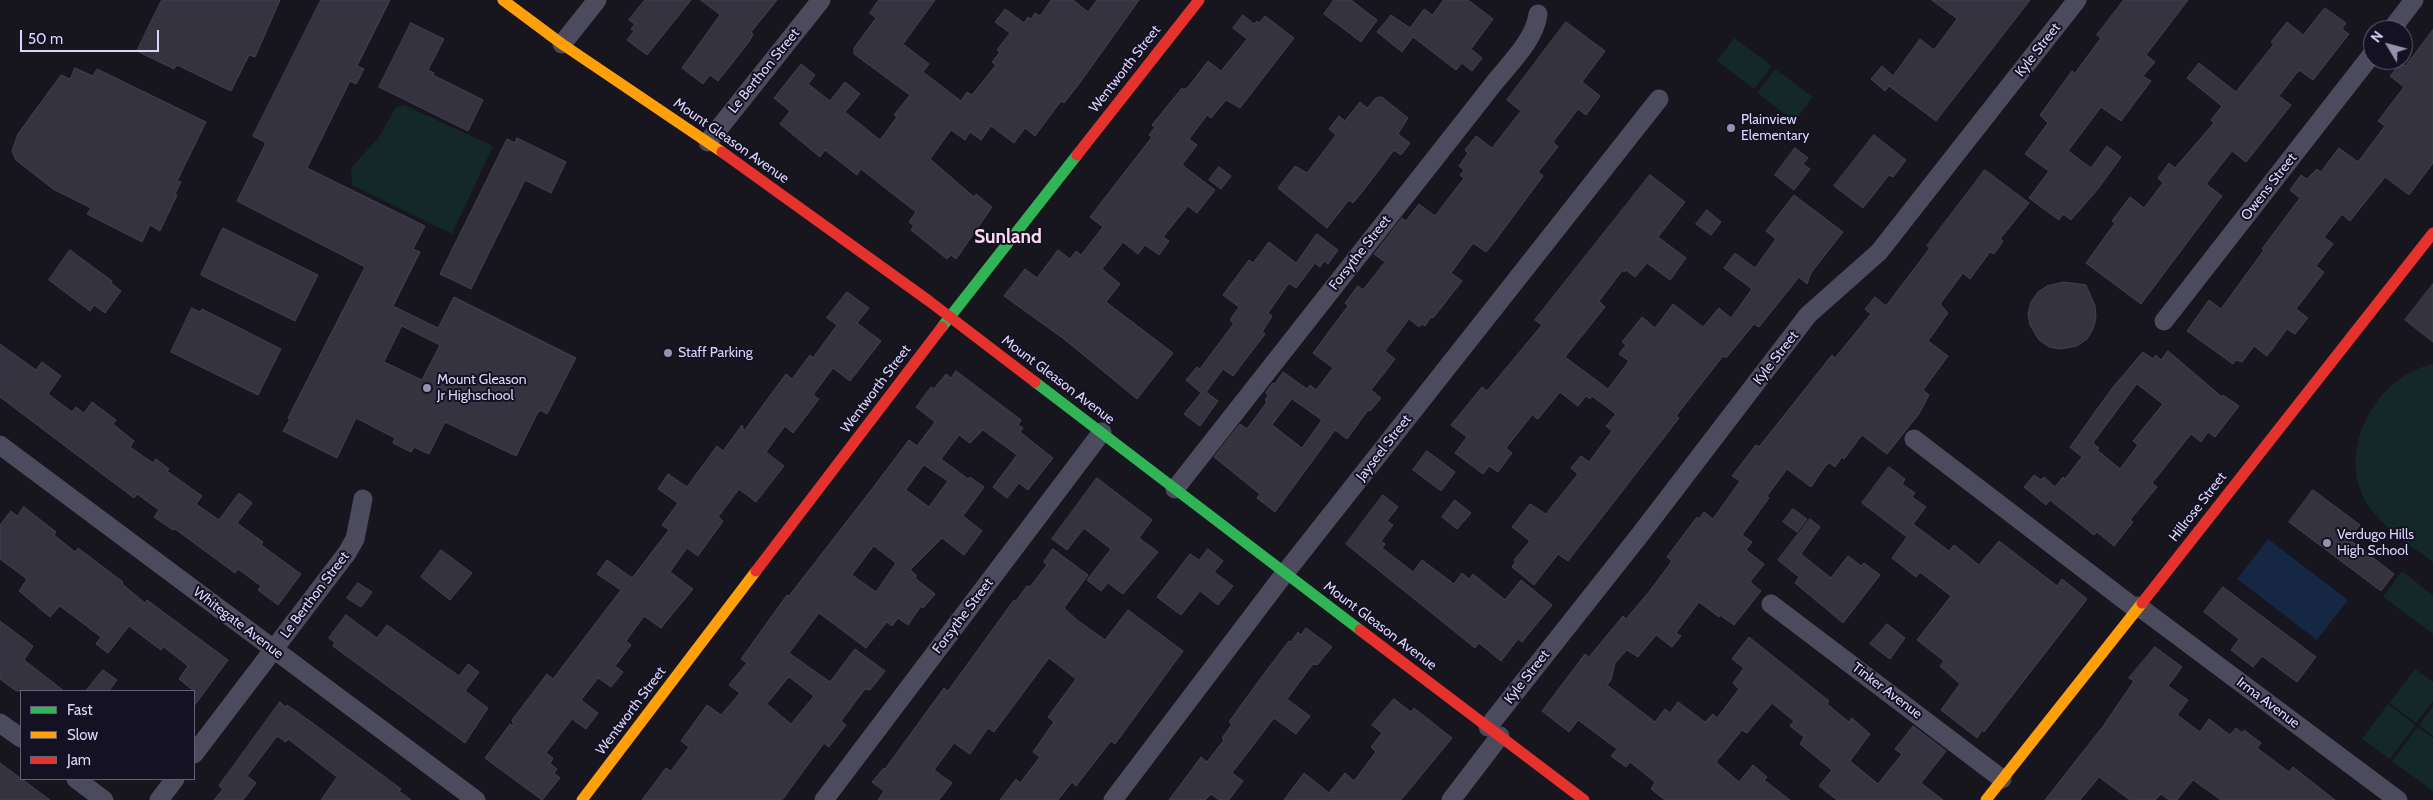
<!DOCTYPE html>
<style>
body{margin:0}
#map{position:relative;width:2433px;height:800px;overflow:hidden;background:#17151e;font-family:Cabin,sans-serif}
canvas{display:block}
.legend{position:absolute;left:20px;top:690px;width:175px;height:90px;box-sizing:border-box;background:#141122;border:1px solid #636078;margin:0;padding:6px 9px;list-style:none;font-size:15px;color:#dad6fa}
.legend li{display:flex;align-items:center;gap:10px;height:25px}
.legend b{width:25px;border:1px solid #636078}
.north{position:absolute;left:2363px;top:20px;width:50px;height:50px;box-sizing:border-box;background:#141122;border:1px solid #636078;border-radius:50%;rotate:307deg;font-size:14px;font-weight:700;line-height:20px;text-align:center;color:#dad6fa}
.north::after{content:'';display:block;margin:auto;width:18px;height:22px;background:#9692ad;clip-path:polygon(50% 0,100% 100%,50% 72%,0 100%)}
.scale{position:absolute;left:20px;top:30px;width:139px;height:22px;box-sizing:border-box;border:2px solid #dad6fa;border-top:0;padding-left:6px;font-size:15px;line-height:18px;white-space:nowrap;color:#dad6fa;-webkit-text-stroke:4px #141122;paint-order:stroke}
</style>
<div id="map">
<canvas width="2433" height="800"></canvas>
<ul class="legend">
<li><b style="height:6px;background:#30b455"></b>Fast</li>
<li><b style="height:6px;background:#ff9f0a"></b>Slow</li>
<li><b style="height:6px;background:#e5322d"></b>Jam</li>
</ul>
<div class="north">N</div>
<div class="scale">50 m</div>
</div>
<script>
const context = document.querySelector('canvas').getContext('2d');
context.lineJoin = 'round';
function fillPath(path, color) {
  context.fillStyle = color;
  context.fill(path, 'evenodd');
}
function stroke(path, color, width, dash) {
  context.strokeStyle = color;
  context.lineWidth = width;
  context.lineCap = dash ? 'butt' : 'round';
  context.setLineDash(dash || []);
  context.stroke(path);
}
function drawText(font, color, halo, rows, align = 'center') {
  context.font = font + ' Cabin,sans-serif';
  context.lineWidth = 4;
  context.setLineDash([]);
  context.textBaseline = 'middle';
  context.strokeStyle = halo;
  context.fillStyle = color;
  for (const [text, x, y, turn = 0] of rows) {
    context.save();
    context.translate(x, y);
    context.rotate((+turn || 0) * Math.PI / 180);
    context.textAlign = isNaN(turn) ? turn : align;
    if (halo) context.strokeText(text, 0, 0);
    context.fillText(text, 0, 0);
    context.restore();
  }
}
fillPath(new Path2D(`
 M1734 38 1772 66 1754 89 1717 61Z
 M1775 69 1813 97 1795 121 1757 93Z
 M404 105 493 146 452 234 352 185 351 168 379 137 396 107Z
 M2433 364V562C2410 545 2384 529 2368 505 2334 453 2375 376 2433 364Z
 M2402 571 2433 595V634L2383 597Z
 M2415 669 2433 682V701L2416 723 2389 703Z
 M2388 704 2415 725 2390 759 2362 739Z
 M2433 706V736L2419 725Z
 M2418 727 2433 738V791L2392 761Z`), '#142828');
fillPath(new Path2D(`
 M2268 539 2348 600 2317 640 2237 579Z`), '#162743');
const building = new Path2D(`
 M162 0H280L255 57 249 55 231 91 177 65 174 69 137 51Z
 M321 0H390L357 66 364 69 356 84 350 81 307 168 425 226 413 249 420 252 393 306 438 328 454 297 576 358 547 414 540 410 537 414 516 456 445 422 429 454 414 447 411 452 393 443 395 438 356 418 337 458 283 431 290 419 288 418 365 267 237 201 266 143 253 136ZM402 326 440 345 422 380 384 362Z
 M645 0H691L647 55 627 40 634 31 631 29 635 24 629 20Z
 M701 0H777L751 32 753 34 749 42 718 81 710 75 703 84 682 68 720 15Z
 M879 0H935L903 44 929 64 923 72 961 101 967 92 972 95 996 65 992 62 1000 52 997 50 1010 33 995 22 1005 9 1024 23 1028 17 1031 19 1035 13 1040 16 1051 0H1073L1088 12 1097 0H1139L1079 84 1064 103 1061 101 1035 136 1025 128 1014 143 991 126 981 140 970 132 965 140 951 130 930 159 974 197 976 194 992 207 956 259 951 255 947 259 911 230 914 226 909 222 916 212 861 169 857 175 825 150 820 157 780 124 790 111 774 98 801 64 815 75 808 84 830 101 845 82 860 94 845 112 880 140 897 117 894 115 910 95 854 54V48L876 18 870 13Z
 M1334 0H1351L1377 20 1361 42 1324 14Z
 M1444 0H1468L1493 19 1471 49 1482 58 1472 71 1462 63 1456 70 1413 37 1402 52 1377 32 1391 15 1410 28 1424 9 1432 15Z
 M1932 0H2030L1936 121 1889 86 1885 91 1871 79 1882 66 1893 76 1920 39 1934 50 1957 19Z
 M2124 0H2188L2146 55 2155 62 2143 76 2151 81 2121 121 2101 107 2068 151 2091 168 2107 146 2121 157 2098 189 2071 220 2063 214 2059 220 2029 198 2049 171 2025 154 2048 123 2040 115 2072 71 2075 73 2101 38 2097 35Z
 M2325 8 2346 23 2342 29 2349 34 2313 80 2299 70 2279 96 2291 105 2246 162 2232 151 2206 184 2222 196 2141 304 2086 263 2107 234 2115 223 2112 221 2130 197 2144 208 2163 183 2158 178 2169 163 2175 168 2214 123 2211 120 2222 106 2187 78 2199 63 2236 92 2274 44 2271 42 2287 22 2303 35Z
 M1243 15 1254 24 1257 21 1259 23 1265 16 1294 38 1240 108 1226 100 1211 118 1207 115 1189 139 1197 145 1182 165 1215 190 1197 213 1188 206 1163 237 1169 241 1159 255 1145 245 1138 254 1123 242 1102 269 1120 284 1106 302 1173 353 1137 399 1064 339 1004 296 1025 269 1037 278 1058 250 1070 259 1076 251 1081 255 1103 227 1090 217 1152 137 1149 135 1155 127 1152 125 1182 88 1184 90 1189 86 1208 61 1221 71 1247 39 1233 28Z
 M1566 22 1605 51 1582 82 1600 96 1586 115 1578 109 1553 142 1558 147 1538 172 1543 176 1492 245 1486 252 1473 243 1451 273 1462 281 1433 318 1431 317 1425 326 1422 324 1419 327 1409 319 1385 351 1395 359 1371 390 1381 398 1370 411 1368 410 1347 439 1335 430 1275 512 1257 498 1260 494 1214 457 1240 424 1247 429 1267 402 1265 400 1268 396 1266 392 1273 383 1275 384 1283 372 1307 389 1310 385 1316 390 1333 368 1313 353 1348 306 1345 303 1358 286 1363 290 1385 262 1374 254 1402 218 1406 221 1419 204 1435 216 1464 178 1460 175 1464 170 1459 166 1468 153 1465 150 1476 136 1492 148 1521 111 1507 100ZM1292 399 1322 420 1302 448 1272 425Z
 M411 23 444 39 428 70 434 73 433 75 483 100 468 131 379 87Z
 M2433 30V163L2409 195 2385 177 2350 221 2342 214 2324 237 2333 244 2316 266 2324 272 2296 309 2308 318 2295 334 2287 329 2267 356 2254 346 2242 362 2236 360 2233 364 2187 331 2209 300 2221 309 2264 250 2262 249 2300 198 2290 190 2301 175 2307 179 2317 169 2321 172 2339 148 2358 162 2385 126 2378 121 2404 87 2390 76 2401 63 2405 66Z
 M75 68 93 76 97 69 206 122 177 181 181 182 175 194 177 195 160 231 150 225 142 242 87 214 91 208 53 189 16 160 12 151 18 134 61 75 70 79Z
 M1382 97 1408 118 1398 134 1410 143 1401 155 1394 150 1363 191 1353 203 1349 200 1327 228 1278 188 1295 166 1307 173 1336 135 1329 129 1339 116 1345 121 1360 102 1367 108 1376 98Z
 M1874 135 1906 160 1893 177 1889 175 1863 208 1834 186Z
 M517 138 566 162 551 193 525 180 471 289 440 274 507 139 515 143Z
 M1795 148 1808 158 1803 164 1810 169 1794 190 1775 175Z
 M1219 167 1231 176 1221 189 1209 180Z
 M1985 170 2029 203 2000 239 2003 241 1994 254 1990 252 1970 279 1963 273 1940 304 1948 313 1928 341 1948 356 1923 390 1929 395 1919 414 1887 454 1862 435 1844 459 1842 457 1835 467 1830 463 1826 465 1811 487 1787 469 1767 496 1769 498 1742 535 1752 542 1746 550 1764 564 1750 582 1761 591 1734 625 1720 615 1719 617 1699 602 1676 633 1681 636 1672 647 1656 635 1638 657 1627 650 1615 663 1611 680 1607 685 1655 722 1665 709 1670 713 1678 702 1705 722 1713 714 1717 718 1739 689 1733 683 1744 668 1732 659 1749 637 1829 701 1827 704 1849 722 1852 718 1870 734 1850 761 1878 784 1902 754 1895 749 1913 726 1946 751 1921 783 1943 800H1837L1819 786 1832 770 1800 744 1804 737 1790 726 1794 721 1772 703 1747 733 1742 730 1716 762 1739 782 1753 765 1767 777 1764 780 1790 800H1665L1651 789 1655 782 1630 762 1626 767 1611 756 1617 749 1578 720 1569 732 1542 711 1585 654 1589 657 1623 616 1626 619 1649 592 1672 561 1667 557 1697 517 1699 519 1704 512 1713 519 1740 481 1732 476 1756 445 1759 447 1832 355 1835 358 1871 314 1865 309 1875 297 1886 306 1930 248 1927 246Z
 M1650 175 1685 202 1658 237 1686 258 1670 280 1647 263 1635 277 1626 270 1624 272 1622 271 1599 301 1605 307 1565 357 1608 389 1629 361 1619 354 1626 345 1622 342 1642 317 1655 328 1673 304 1703 327 1719 308 1731 318 1752 289 1724 268 1735 253 1755 268 1776 239 1766 231 1794 195 1843 232 1811 273 1807 284 1799 277 1759 327 1754 324 1726 358 1723 356 1676 416 1679 418 1568 561 1558 554 1534 585 1512 567 1516 561 1514 560 1530 541 1512 527 1530 504 1546 514 1578 474 1571 468 1581 456 1589 462 1612 431 1606 426 1616 414 1592 396 1590 399 1586 396 1578 406 1560 392 1538 419 1532 415 1506 448 1512 453 1498 472 1489 466 1483 474 1455 453 1467 437 1451 425 1482 387 1487 391 1542 325 1535 320Z
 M1707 210 1721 222 1711 235 1696 224Z
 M223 228 318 275 295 321 201 275Z
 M1317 234 1338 250 1328 264 1324 261 1320 267 1315 263 1296 288 1289 283 1268 313 1272 316 1262 332 1265 334 1233 376 1223 369 1206 392 1218 401 1200 426 1184 414 1201 393 1186 380 1197 367 1200 369 1234 323 1230 320 1239 307 1223 295 1249 260 1253 263 1269 242 1296 263Z
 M70 250 112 281 111 283 121 291 105 313 94 305 90 311 49 280Z
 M2064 282 2086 285 2095 306 2096 318 2093 329 2087 339 2077 346 2060 349 2049 347 2039 340 2030 325 2028 314 2031 302 2038 292 2047 286Z
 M2433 284V342L2405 320Z
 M847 292 869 308 857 323 881 341 850 381 833 368 813 395 819 399 793 433 785 426 766 452 784 466 756 502 739 489 718 517 723 521 698 556 687 548 670 572 693 589 661 628 644 616 626 641 631 645 615 666 623 672 611 687 598 678 581 700 598 713 586 729 572 719 546 753 553 758 550 763 557 769 554 773 560 778 542 800 485 758 510 724 514 727 512 720 547 674 553 679 621 590 597 574 607 560 632 578 669 530 662 525 678 503 658 489 668 474 687 487 717 446 723 451 742 425 744 431 786 374 792 379 810 355 813 358 837 325 827 318Z
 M192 308 200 312 202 309 281 349 258 395 171 352Z
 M0 344 36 370 42 362 61 376 48 394 72 412 76 407 84 413 92 402 116 420 113 424 134 441 130 447 153 463 156 459 169 469 167 471 202 496 196 504 219 520 239 493 252 503 237 523 263 542 261 545 301 574 278 605 258 590 261 586 238 569 235 573 175 529 173 530 154 517 159 510 137 494 134 498 0 397Z
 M2168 351 2222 397 2223 395 2239 406 2215 437 2208 432 2201 442 2191 434 2152 483 2157 487 2130 520 2133 522 2114 546 2097 532 2094 535 2050 500 2046 505 2024 487 2034 475 2041 480 2044 477 2055 487 2063 477 2065 479 2082 457 2070 447 2113 387 2143 352 2153 359 2156 355 2161 360ZM2137 384 2163 404 2133 441 2138 445 2120 469 2097 450 2099 448 2093 443Z
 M956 371 1021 420 1018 425 1023 428 1020 432 1053 458 1028 490 1019 483 1007 498 993 487 1017 455 983 430 970 443 959 435 941 459 968 479 970 477 984 487 963 516 982 531 964 555 942 538 910 570 917 576 915 578 935 594 923 608 921 606 908 625 898 618 892 626 887 622 866 648 819 613 789 653 830 682 855 649 885 671 870 690 865 689 841 721 846 725 829 747 824 743 782 800H642L666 768 671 771 689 747 681 741 707 705 721 715 740 693 729 685 747 663 741 659 787 595 789 596 872 489 909 440 917 446 935 422 916 407 931 387 934 389 946 374 951 378ZM924 465 948 481 929 507 906 490ZM874 546 896 563 876 592 852 575ZM789 677 814 696 791 724 767 704Z
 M1427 451 1455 472 1441 491 1413 470Z
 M1889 467 1905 479 1902 484 1915 493 1912 497 1926 507 1913 524 1949 551 1954 545 1979 565 1999 541 2057 586 2062 579 2087 599 1984 732 1982 730 1977 738 1941 710 1960 684 1940 666 1944 661 1917 640 1951 596 1920 572 1916 577 1892 558 1907 537 1862 503Z
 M1097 478 1152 520 1139 538 1158 552 1123 594 1108 583 1101 591 1087 580 1111 549 1084 528 1067 550 1052 539Z
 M2313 490 2360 525 2349 539 2394 574 2381 591 2289 522Z
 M1383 495 1398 507 1387 521 1393 525 1381 541 1385 544 1382 548 1413 572 1422 560 1454 584 1462 573 1469 579 1473 574 1505 600 1521 580 1552 605 1522 642 1518 639 1501 661 1479 643 1475 648 1346 544Z
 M1455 500 1471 513 1457 529 1442 517Z
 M24 507 56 532 54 535 75 552 78 548 123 582 122 584 145 603 147 600 228 660 194 706V691L179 679 188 666 164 647 161 650 129 626 108 653 96 644 101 637 60 606 50 617 19 591 27 579 0 559V525L11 511 17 516Z
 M1793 509 1807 519 1797 532 1783 522Z
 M1810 519 1820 527 1801 554 1831 578 1848 556 1861 566 1864 563 1880 575 1843 623 1795 583 1799 577 1778 560Z
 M1053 549 1088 575 1064 608 1077 620 1105 640 1128 610 1183 651 1115 744 1111 741 1076 786 1072 782 1058 800H1000L1016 779 1020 783 1040 757 1033 752 1054 722 1048 717 1076 679 1049 658 994 732 988 728 970 754 954 743 934 770 952 783 939 800H878L884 791 872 782 884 768 885 769 944 688 948 691 1014 600 1016 601 1027 586 1030 587 1047 565 1044 562Z
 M1208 549 1223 561 1214 572 1233 586 1218 605 1200 591 1181 615 1157 597 1190 554 1199 560Z
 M441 550 472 573 450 600 421 577Z
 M358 583 372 592 361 607 347 598Z
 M2223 587 2316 657 2297 682 2262 656 2253 667 2231 650 2239 639 2204 612Z
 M346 615 377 638 387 625 459 676 468 664 479 672 465 691 488 708 465 743 333 646 335 643 329 638Z
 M0 621 33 646 24 660 64 691H16L0 679Z
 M1887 624 1905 638 1890 659 1870 644Z
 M1306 628 1332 647 1317 665 1313 664 1287 699 1310 716 1296 734 1274 718 1232 773 1243 781 1229 800H1219L1211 794 1205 800H1169L1201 757 1207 762 1224 740 1222 738 1232 724 1229 722 1263 675 1289 641 1291 642 1298 632 1301 635Z
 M2155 647 2182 667 2168 686 2188 700 2177 715 2200 732 2209 719 2230 735 2236 728 2242 733 2244 730 2261 743 2257 748 2289 772 2293 767 2335 800H2221L2193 780 2177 800H2169L2161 794 2155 800H2130L2099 777 2080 800H2045L2104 725 2134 681 2129 678Z
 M103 670 117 680 109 691H86Z
 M1394 699 1411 712 1414 708 1452 738 1401 800H1284L1304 773 1329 793 1345 773 1354 781 1376 752 1371 747 1382 733 1372 725Z
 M280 702 285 707 287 705 314 724 401 789 399 791 411 800H321L337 777 288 739 286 742 277 736 247 776 256 783 243 800H214L223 789 219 786Z
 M0 763 50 800H0Z`);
fillPath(building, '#353340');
stroke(building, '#434151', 1);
stroke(new Path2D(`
 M2391 30 2414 0
 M562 44 597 0
 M708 142 821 0
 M2164 321 2373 53
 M1914 439 2136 609
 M0 445 476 800
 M1175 489 1495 82C1511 62 1535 39 1538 14
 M1771 604 2002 779
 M2138 606 2398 800
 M0 723 21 738
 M1488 727 1639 536 1808 315 1879 252 2077 0
 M194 754 347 553 355 539 363 499
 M76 779 104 800
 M159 800 175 779
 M824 800 1102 432
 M1113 800 1285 573 1659 99
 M1451 800 1500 736`), '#4c4b5d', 19);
stroke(new Path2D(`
 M942 327 1077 155
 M1035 382 1360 630`), '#30b455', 11);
stroke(new Path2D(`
 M503 0 562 44 722 152
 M582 800 756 571
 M1986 800 2142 603`), '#ff9f0a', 11);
stroke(new Path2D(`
 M722 152 929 301 1035 382
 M1077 155 1199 0
 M756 571 942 327
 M2142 603 2433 233
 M1360 630 1584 800`), '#e5322d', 11);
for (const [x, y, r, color] of [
 [1731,128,5,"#9692ad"],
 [668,353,5,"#9692ad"],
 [427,388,5,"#9692ad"],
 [2327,543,5,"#9692ad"]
]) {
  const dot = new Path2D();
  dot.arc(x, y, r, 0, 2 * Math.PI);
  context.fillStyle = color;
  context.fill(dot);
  stroke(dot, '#141122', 2);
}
drawText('14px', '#dad6fa', '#141122', [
 ["Kyle Street",2038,50,-52],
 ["Wentworth Street",1125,69,-52],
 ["Le Berthon Street",764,71,-51],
 ["Mount Gleason Avenue",731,141,35],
 ["Owens Street",2269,187,-52],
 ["Forsythe Street",1360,253,-52],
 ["Kyle Street",1776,358,-52],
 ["Mount Gleason Avenue",1058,380,37],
 ["Wentworth Street",876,389,-53],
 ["Jayseel Street",1384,448,-52],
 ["Hillrose Street",2198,507,-52],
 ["Le Berthon Street",315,595,-53],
 ["Forsythe Street",963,616,-53],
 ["Whitegate Avenue",238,623,37],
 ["Mount Gleason Avenue",1380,626,37],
 ["Kyle Street",1527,677,-52],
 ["Tinker Avenue",1887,691,37],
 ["Irma Avenue",2268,703,37],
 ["Wentworth Street",631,711,-53]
]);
drawText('14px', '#dad6fa', '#141122', [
 ["Plainview",1741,120],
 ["Elementary",1741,136],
 ["Staff Parking",678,353],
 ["Mount Gleason",437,380],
 ["Jr Highschool",437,396],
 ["Verdugo Hills",2337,535],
 ["High School",2337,551]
], 'left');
drawText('bold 19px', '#fad8ee', '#141122', [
 ["Sunland",1008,237]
]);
</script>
